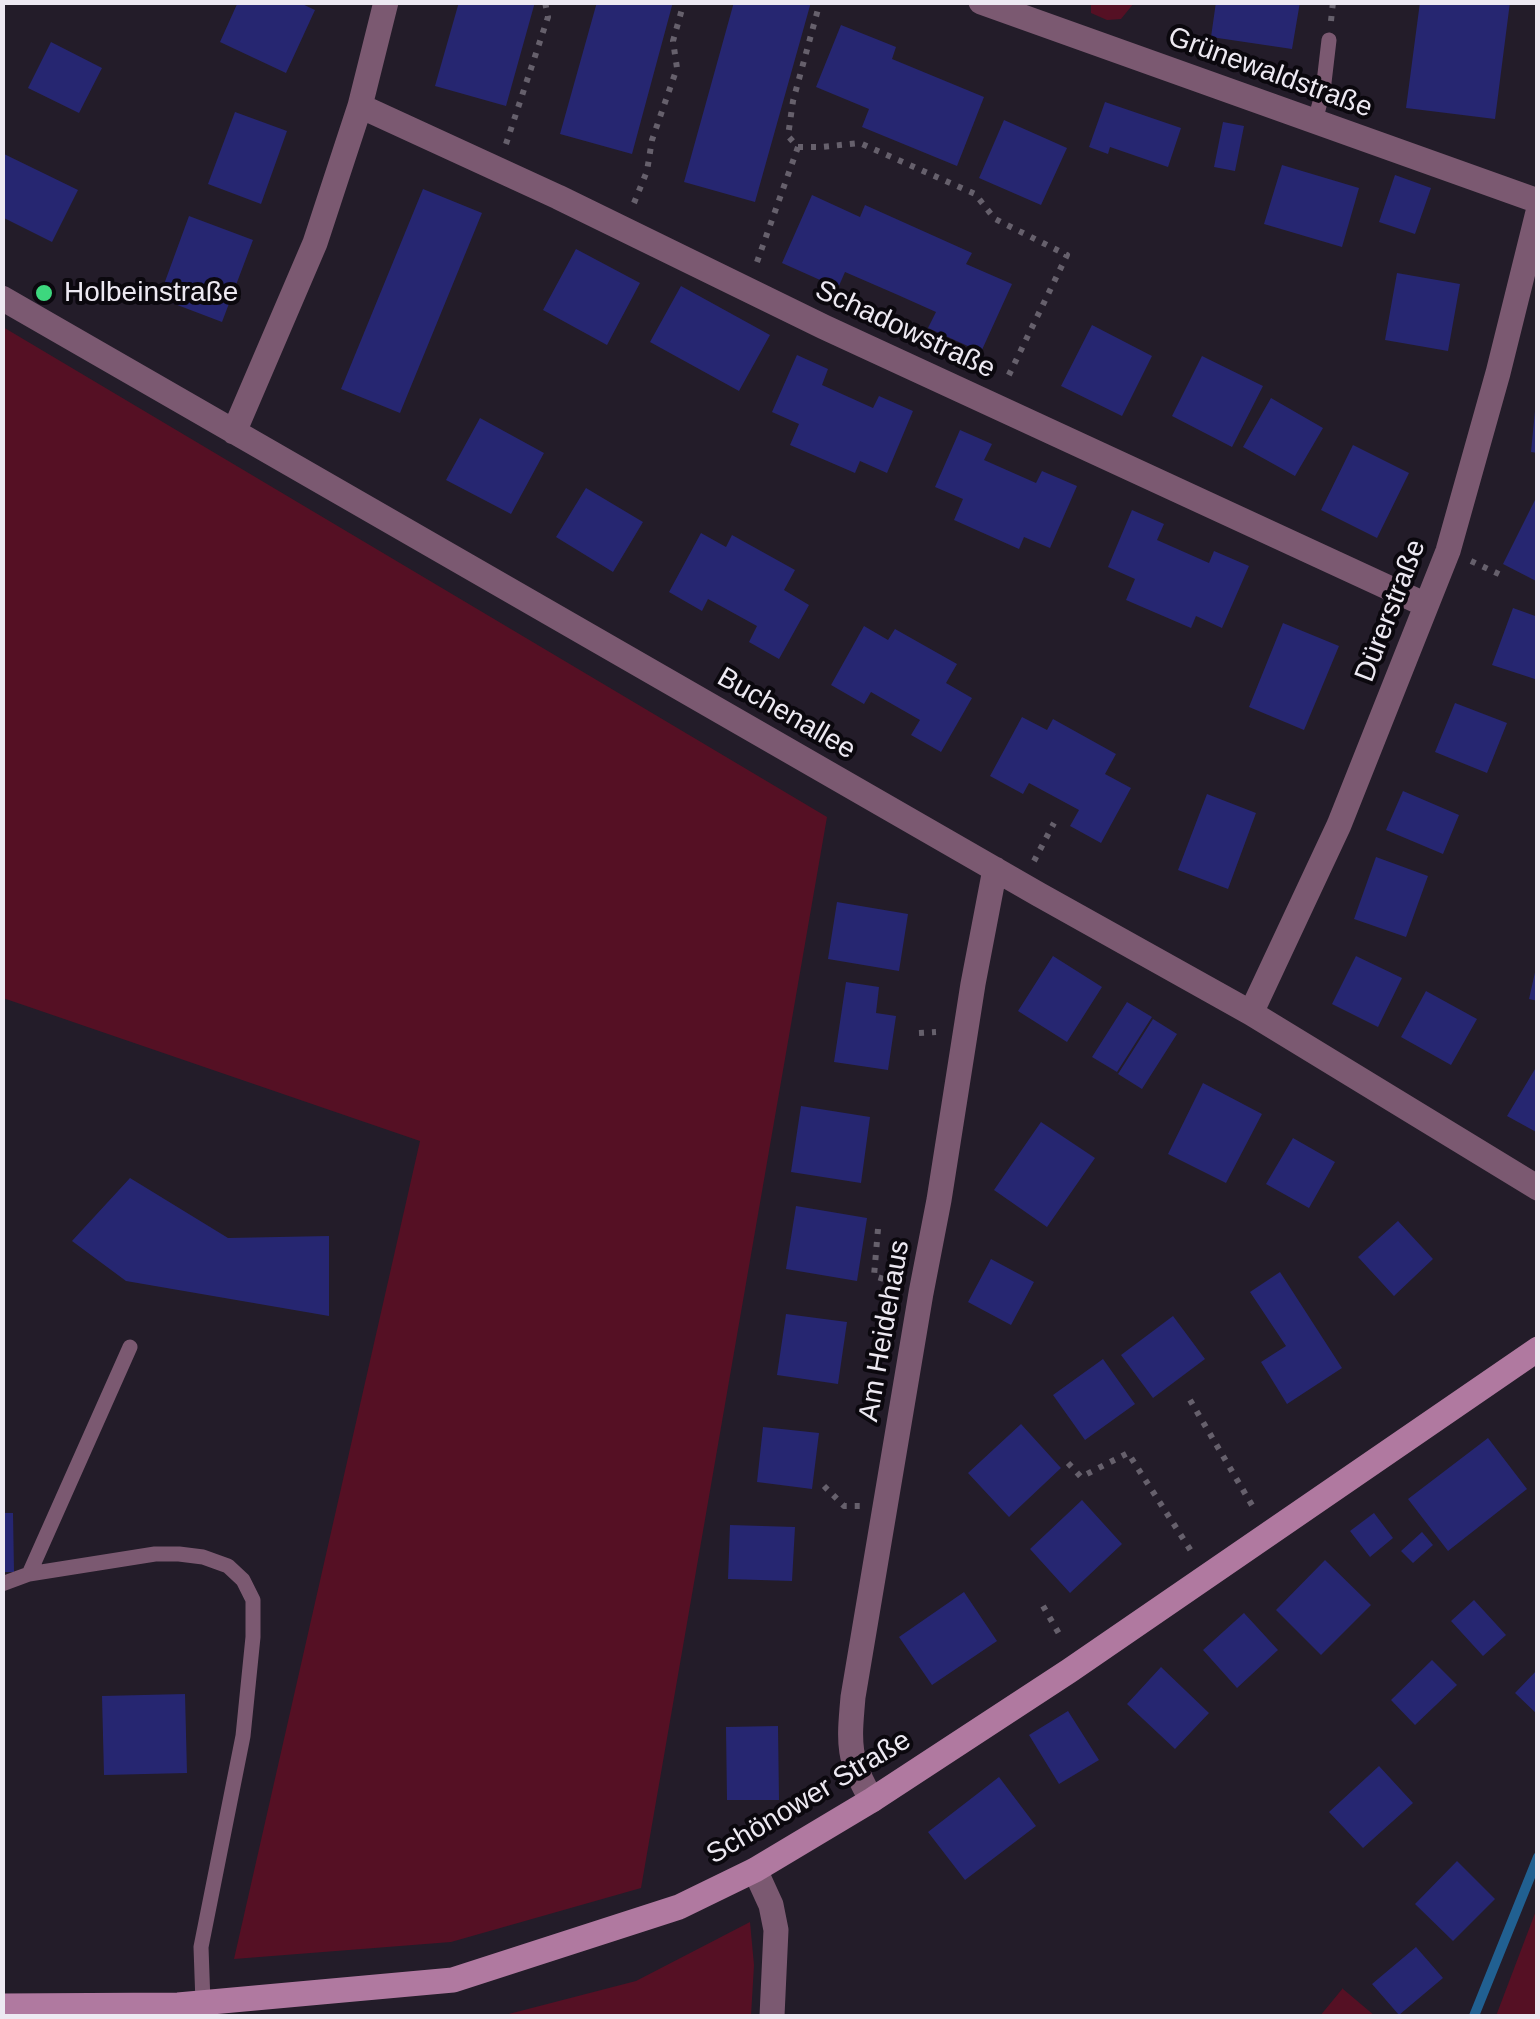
<!DOCTYPE html>
<meta charset="utf-8">
<style>
body{margin:0}
#map{position:relative;width:1540px;height:2019px;overflow:hidden;background:#231c29;font-family:Arial,sans-serif}
canvas{display:block}
.frame{position:absolute;inset:0;border:5px solid #ede9f2;pointer-events:none}
</style>
<div id="map">
<canvas width="1540" height="2019"></canvas>
<div class="frame"></div>
</div>
<script>
const context = document.querySelector('canvas').getContext('2d');
context.lineJoin = 'round';
function fillPath(path, color) {
  context.fillStyle = color;
  context.fill(path, 'evenodd');
}
function stroke(path, color, width, dash) {
  context.strokeStyle = color;
  context.lineWidth = width;
  context.lineCap = dash ? 'butt' : 'round';
  context.setLineDash(dash || []);
  context.stroke(path);
}
function drawText(font, color, halo, rows, align = 'center') {
  context.font = font + ' Arial,sans-serif';
  context.lineWidth = 8;
  context.setLineDash([]);
  context.textBaseline = 'middle';
  context.strokeStyle = halo;
  context.fillStyle = color;
  for (const [text, x, y, turn = 0] of rows) {
    context.save();
    context.translate(x, y);
    context.rotate((+turn || 0) * Math.PI / 180);
    context.textAlign = isNaN(turn) ? turn : align;
    if (halo) context.strokeText(text, 0, 0);
    context.fillText(text, 0, 0);
    context.restore();
  }
}
fillPath(new Path2D(`
 M1091 3 1134 2V3L1121 19 1107 20 1091 13Z
 M3 327 827 817 641 1888 451 1942 234 1959 420 1141 3 998Z
 M1537 1908V2016H1496Z
 M750 1922 754 1965 751 2016H501L636 1981Z
 M1343 1988V1989L1375 2016H1320Z`), '#551024');
stroke(new Path2D(`
 M1474 2016 1538 1857`), '#216091', 10);
fillPath(new Path2D(`
 M238 2H298L315 10 286 73 220 42Z
 M459 2H535L506 106 435 86Z
 M597 2H673L632 154 560 134Z
 M734 2H811L755 202 684 182Z
 M1216 2H1300L1292 49 1211 37Z
 M1420 2H1510L1495 119 1406 108Z
 M841 25 896 47 892 59 984 97 957 166 862 127 869 109 816 87Z
 M51 42 102 68 79 113 28 88Z
 M1105 102 1181 128 1168 167 1110 147 1108 154 1089 147Z
 M235 112 287 131 261 204 208 184Z
 M1004 120 1067 148 1041 205 979 178Z
 M1223 122 1244 126 1235 171 1214 167Z
 M2 153 78 190 52 242 2 217Z
 M1282 165 1359 188 1342 247 1264 224Z
 M1395 175 1431 188 1415 234 1379 222Z
 M423 189 482 213 400 413 341 389Z
 M812 195 860 217 865 205 972 253 966 264 1012 284 981 352 928 328 936 312 898 295 845 272 838 288 782 263Z
 M189 216 253 240 222 322 159 298Z
 M576 249 640 283 607 345 543 310Z
 M1397 273 1460 284 1448 351 1385 340Z
 M681 286 770 335 739 391 650 342Z
 M1092 325 1152 356 1122 416 1061 386Z
 M797 355 828 369 822 385 873 408 879 396 913 411 887 473 860 461 855 473 790 445 799 424 772 412Z
 M1202 356 1263 386 1232 447 1172 416Z
 M1271 398 1323 428 1295 476 1243 447Z
 M1535 411H1538V453L1531 452Z
 M480 418 544 453 511 514 446 480Z
 M960 430 992 444 984 460 1036 483 1042 471 1077 486 1050 548 1024 537 1019 549 954 520 963 499 935 487Z
 M1353 445 1409 473 1377 538 1321 510Z
 M586 488 643 522 613 572 556 537Z
 M1538 494V582L1503 564Z
 M1132 510 1164 524 1157 540 1209 563 1214 551 1249 566 1222 628 1196 616 1191 628 1126 600 1135 579 1108 567Z
 M701 533 726 547 732 535 795 570 784 590 809 605 779 659 749 642 757 626 708 599 702 611 669 592Z
 M1513 608 1538 617V680L1492 665Z
 M1283 623 1339 646 1304 730 1249 707Z
 M864 626 888 640 895 629 957 664 946 683 972 698 941 752 911 735 920 720 871 692 864 704 831 685Z
 M1455 703 1507 723 1487 773 1435 752Z
 M1022 717 1047 730 1053 719 1116 754 1105 774 1131 788 1101 843 1070 826 1079 810 1029 783 1023 794 990 776Z
 M1403 791 1459 815 1443 854 1386 830Z
 M1207 794 1256 813 1228 889 1178 870Z
 M1376 857 1428 876 1406 937 1354 919Z
 M837 902 908 914 899 971 828 959Z
 M1053 956 1102 987 1067 1042 1018 1011Z
 M1356 956 1402 978 1378 1027 1332 1004Z
 M1536 968 1538 969V1001L1529 999Z
 M846 982 879 987 876 1013 896 1016 888 1070 834 1062Z
 M1426 991 1477 1019 1451 1065 1401 1037Z
 M1127 1002 1152 1017 1117 1072 1092 1057Z
 M1153 1019 1177 1034 1142 1089 1118 1074Z
 M1538 1064V1133L1507 1116Z
 M1203 1083 1262 1114 1226 1183 1168 1154Z
 M801 1106 870 1117 861 1183 791 1172Z
 M1041 1122 1095 1158 1047 1227 994 1190Z
 M1293 1138 1335 1162 1309 1208 1266 1184Z
 M130 1178 228 1238 329 1236V1316L126 1281 72 1241Z
 M796 1206 867 1218 857 1281 786 1269Z
 M1398 1221 1433 1259 1394 1296 1358 1257Z
 M991 1259 1034 1282 1011 1325 968 1302Z
 M1280 1272 1342 1368 1287 1404 1261 1362 1286 1346 1250 1292Z
 M786 1314 847 1322 838 1384 777 1375Z
 M1173 1316 1205 1359 1153 1398 1121 1355Z
 M1103 1359 1135 1404 1085 1440 1053 1395Z
 M1021 1424 1061 1468 1009 1517 968 1473Z
 M763 1427 819 1433 812 1489 757 1482Z
 M1488 1438 1527 1489 1448 1551 1408 1499Z
 M1082 1500 1122 1544 1070 1593 1030 1549Z
 M2 1513H13L14 1572H2Z
 M1374 1513 1393 1538 1370 1557 1350 1531Z
 M730 1525 795 1527 792 1581 728 1579Z
 M1422 1532 1433 1545 1413 1563 1401 1551Z
 M1325 1560 1371 1605 1321 1655 1276 1610Z
 M964 1592 997 1641 932 1685 899 1637Z
 M1474 1600 1506 1635 1483 1656 1451 1621Z
 M1244 1613 1278 1650 1237 1688 1203 1650Z
 M1432 1660 1457 1685 1415 1725 1391 1700Z
 M1161 1667 1209 1713 1175 1749 1127 1704Z
 M1538 1669V1715L1515 1693Z
 M185 1694 187 1773 104 1775 102 1696Z
 M1068 1711 1099 1760 1059 1784 1029 1735Z
 M778 1726 779 1800H727L726 1727Z
 M1379 1766 1413 1803 1363 1848 1329 1812Z
 M999 1777 1036 1826 965 1880 928 1832Z
 M1457 1861 1495 1899 1453 1941 1415 1904Z
 M1416 1947 1443 1978 1399 2015 1372 1984Z`), '#262671');
stroke(new Path2D(`
 M1331 21 1333 2
 M506 144 548 17 545 2
 M798 147H821L860 143 975 194 995 219 1067 255 1006 381
 M634 203 647 171 652 140 677 68 673 41 684 2
 M757 262 798 147 788 136 793 101 820 2
 M1471 561 1503 576
 M1034 861 1054 823
 M919 1033 936 1032
 M878 1229 874 1276 896 1283
 M1190 1400 1256 1512
 M1068 1463 1081 1477 1128 1453 1193 1554
 M824 1486 844 1506H860
 M1043 1606 1062 1639`), '#66606c', 6, [5, 8]);
stroke(new Path2D(`
 M1315 121 1323 91 1329 40
 M29 1574 155 1554H179L203 1557 228 1566 243 1580 253 1600V1637L243 1736 201 1947 203 2003
 M2 1584 29 1574 130 1347`), '#7b5971', 15);
stroke(new Path2D(`
 M981 2 1538 201
 M360 106 558 197 824 327 1426 605
 M2 298 1038 894 1251 1013 1538 1188
 M234 432 315 243 360 106 386 2
 M1251 1013 1339 825 1448 551 1498 373 1538 212
 M872 1800C847 1759 849 1743 853 1697L921 1293 939 1200 973 984 995 869
 M755 1870 771 1905 776 1930 772 2016`), '#7b5971', 25);
stroke(new Path2D(`
 M2 2006 178 2005 453 1980 679 1907 755 1870 872 1800 1069 1671 1538 1349`), '#b079a0', 25);
for (const [x, y, r, color] of [
 [44,293,10,"#3dd77e"]
]) {
  const dot = new Path2D();
  dot.arc(x, y, r, 0, 2 * Math.PI);
  context.fillStyle = color;
  context.fill(dot);
  stroke(dot, '#0b080e', 4);
}
drawText('28px', '#ede9f2', '#0b080e', [
 ["Grünewaldstraße",1270,73,20],
 ["Schadowstraße",905,330,25],
 ["Dürerstraße",1391,611,-69],
 ["Buchenallee",786,714,30],
 ["Am Heidehaus",885,1331,-80],
 ["Schönower Straße",809,1798,-31]
]);
drawText('28px', '#ede9f2', '#0b080e', [
 ["Holbeinstraße",64,293]
], 'left');
</script>
